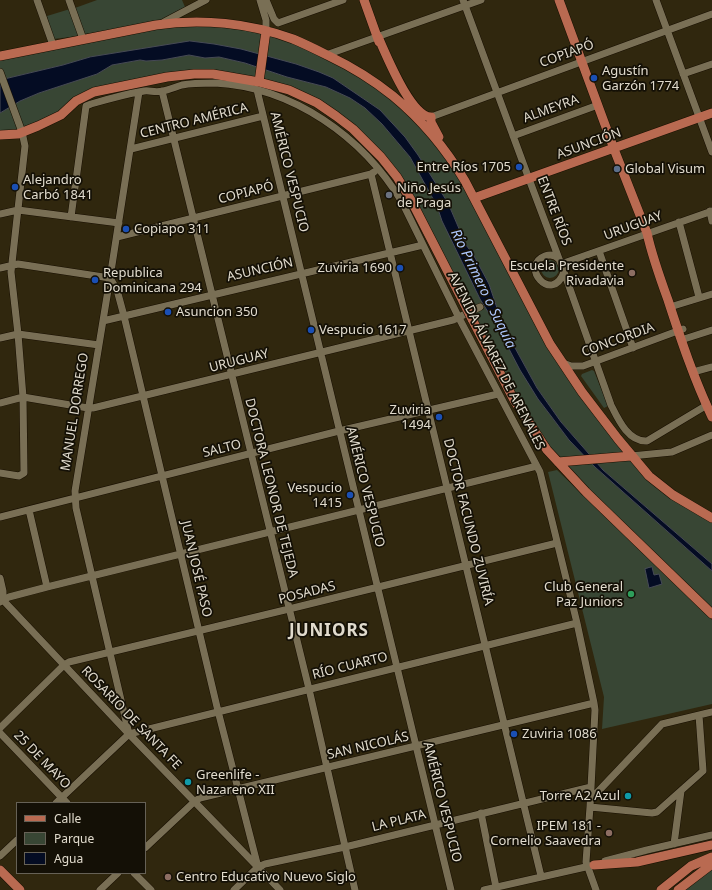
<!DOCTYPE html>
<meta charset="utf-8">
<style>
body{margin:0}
#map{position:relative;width:712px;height:890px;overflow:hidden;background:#30270e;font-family:"Noto Sans",sans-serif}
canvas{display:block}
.legend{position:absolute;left:16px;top:802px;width:130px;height:72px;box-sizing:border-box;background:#141006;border:1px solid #666156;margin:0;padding:5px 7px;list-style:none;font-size:12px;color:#e1dbcd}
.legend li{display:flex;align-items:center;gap:8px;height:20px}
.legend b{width:20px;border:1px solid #666156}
</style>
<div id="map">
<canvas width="712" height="890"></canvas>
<ul class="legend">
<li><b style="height:5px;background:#b96a51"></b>Calle</li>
<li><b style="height:11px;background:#384634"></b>Parque</li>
<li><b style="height:11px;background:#040c23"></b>Agua</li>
</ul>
</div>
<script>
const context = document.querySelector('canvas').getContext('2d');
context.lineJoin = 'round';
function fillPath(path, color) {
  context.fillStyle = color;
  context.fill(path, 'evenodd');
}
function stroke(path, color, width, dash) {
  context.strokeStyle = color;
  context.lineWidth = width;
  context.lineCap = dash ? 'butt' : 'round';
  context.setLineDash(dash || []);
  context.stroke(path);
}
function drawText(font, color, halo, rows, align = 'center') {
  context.font = font + ' "Noto Sans",sans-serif';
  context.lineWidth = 3.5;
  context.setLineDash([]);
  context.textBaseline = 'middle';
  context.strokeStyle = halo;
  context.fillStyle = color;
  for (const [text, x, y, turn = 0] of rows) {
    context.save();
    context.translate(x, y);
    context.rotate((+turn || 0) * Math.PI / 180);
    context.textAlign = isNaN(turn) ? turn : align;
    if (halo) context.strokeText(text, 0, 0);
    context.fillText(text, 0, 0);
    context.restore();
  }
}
fillPath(new Path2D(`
 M97 0H182L185 7 155 23 85 34 75 8Z
 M70 9 79 36 53 39 47 16Z
 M181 22 280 35 382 87 442 147 550 344 641 468 712 518V564L603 470 561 422 537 388 503 326 489 284 473 254 466 245 448 203 418 155 380 110 349 89 333 78 296 64 254 53 190 41 90 57 63 65 0 80V56Z
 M189 55 205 58 219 57 245 63 287 77 326 87 350 98 365 108 382 124 410 157 428 189 480 299 498 328 538 399 569 440 595 467 712 571V614L558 462 514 400 418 214 371 146 302 96 213 74 102 89 38 126 0 135V113L20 101 39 93 97 74 112 65 140 60 146 61 162 60Z
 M541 269a9 9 0 1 1 18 0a9 9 0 1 1-18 0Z
 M592 370 594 371 608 406 604 408 581 376 582 374Z
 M557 470 712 620V704L602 729 604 697 548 472Z
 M712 864V890H678Z`), '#384634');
const water = new Path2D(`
 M190 41 214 44 241 49 296 64 319 72 333 78 380 110 405 137 418 155 448 203 466 245 473 254 489 284 503 326 537 388 561 422 603 470 712 564V571L595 467 569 440 551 416 538 399 520 370 498 328 480 299 442 221 437 206 410 157 382 124 365 108 350 98 326 87 287 77 245 63 219 57 205 58 189 55 162 60 146 61 140 60 112 65 97 74 39 93 20 101 0 113V80L63 65 90 57Z
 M652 567 654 575 659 574 662 584 649 588 645 569Z`);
fillPath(water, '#040c23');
stroke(water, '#464a56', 1);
const minor = new Path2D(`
 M37 0 53 45
 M69 0 83 39
 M260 0 266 20V31
 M266 0 274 19 278 23 343 0
 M463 0 529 179 564 272 611 405C618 419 628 442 647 441L707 405
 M656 0 712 152
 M164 22 206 0
 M326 55 481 0
 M0 72 22 132 25 146 11 272 18 334 23 397 24 473 19 476 0 473
 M683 74 712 64
 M257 90 451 890
 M162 91 309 689 355 890
 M431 117 712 14
 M513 136 598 105
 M131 149 263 116
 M371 174 541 876
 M710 211 712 221
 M0 214 18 210 119 223
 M71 217 86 106 91 104C108 99 126 94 144 91 150 90 155 93 162 91 169 90 175 87 182 85 192 83 205 83 215 83 293 87 363 137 402 202L459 318 540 472 577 623 594 703 595 710 590 807 586 862 596 890
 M679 222 699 297
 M117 237 371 174 374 172
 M599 251 633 348
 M559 259C555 255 550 254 545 256 519 266 552 305 564 272
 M561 264 712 211
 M0 268 18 264 110 278
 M110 278 117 290 124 316 218 711 258 867
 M670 307 712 294
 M103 321 423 245
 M0 338 18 334 99 345
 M681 340 712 330
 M563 363 571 366H583L683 329
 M693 372 712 367
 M0 403 23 397 88 408H93L453 320 480 307
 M631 456 672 452 712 435
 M29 510 47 587
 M0 517 339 431 498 394
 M0 578 3 591V599
 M0 597 129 734 280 890
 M0 602 9 597 47 587 537 466
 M0 728 64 665 69 662 289 609 557 543
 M0 733 67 803
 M129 734 76 508 75 491 110 278 139 92
 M591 799 662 724 712 712
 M56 803 129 734 577 623
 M590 807 652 813 657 812 703 771 699 715
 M481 813 496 887V890
 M674 844 681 791
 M145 848 195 801 200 798 594 703
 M0 856 17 840
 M605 861 647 850 712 835
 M134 873 151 890
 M100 890 118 873
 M234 890 258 867 265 864 345 847 591 787
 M484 890 590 866`);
const major = new Path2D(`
 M364 0 379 42
 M559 0 614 149 647 233C652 256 660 278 668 300 681 340 694 379 712 417
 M378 37C386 54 410 116 431 117V122L439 137
 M0 56 156 25C201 18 250 23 293 39 305 44 317 50 329 56 352 67 373 80 393 96 422 120 446 149 465 181L550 344 582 392 618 439 649 476 673 495 712 518
 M259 82 266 31
 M0 135 18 134 38 126 61 115 76 101 94 92 167 77 194 74H213L259 82 289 90 317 103 336 116 353 129 381 157 397 177 411 200 467 309
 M474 198 712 113
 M472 319 514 400 547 450 586 492 712 614
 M558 462 631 456
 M594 865 637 862 712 845
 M0 870 20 890
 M661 890 691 866 712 857
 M678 890 712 864`);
stroke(minor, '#180f00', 8);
stroke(major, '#180f00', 10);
stroke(minor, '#796f55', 7);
stroke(major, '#b96a51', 9);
const majorBridge = new Path2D(`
 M467 309 472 319`);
stroke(majorBridge, '#180f00', 10, []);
stroke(majorBridge, '#b96a51', 9);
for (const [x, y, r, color] of [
 [594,78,4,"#1a4fb4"],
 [519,167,4,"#1a4fb4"],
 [617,169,4,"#5c6f8a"],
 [15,187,4,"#1a4fb4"],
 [389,195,4,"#6b7280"],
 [126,229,4,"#1a4fb4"],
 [400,268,4,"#1a4fb4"],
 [632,273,4,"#8d6e63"],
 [95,280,4,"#1a4fb4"],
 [168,312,4,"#1a4fb4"],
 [311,330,4,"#1a4fb4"],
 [439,417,4,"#1a4fb4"],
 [350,495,4,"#1a4fb4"],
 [631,594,4,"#2e9e5b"],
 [514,734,4,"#1a4fb4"],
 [188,782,4,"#0f9aa8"],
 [628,796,4,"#0f9aa8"],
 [609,833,4,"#8d6e63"],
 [168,877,4,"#8d6e63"]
]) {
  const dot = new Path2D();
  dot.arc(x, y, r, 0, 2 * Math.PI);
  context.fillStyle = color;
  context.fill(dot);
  stroke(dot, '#141006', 1.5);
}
drawText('13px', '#e1dbcd', '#141006', [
 ["COPIAPÓ",567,54,-20],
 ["ALMEYRA",551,109,-20],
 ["CENTRO AMÉRICA",194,121,-14],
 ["ASUNCIÓN",589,144,-20],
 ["AMÉRICO VESPUCIO",289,172,76],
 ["COPIAPÓ",246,193,-14],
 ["ENTRE RÍOS",554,211,69],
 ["URUGUAY",633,226,-20],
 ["ASUNCIÓN",260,270,-13],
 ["CONCORDIA",618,340,-20],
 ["URUGUAY",239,361,-14],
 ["AVENIDA ÁLVAREZ DE ARENALES",496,361,63],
 ["MANUEL DORREGO",75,412,-81],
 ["SALTO",222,449,-14],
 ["AMÉRICO VESPUCIO",365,487,76],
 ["DOCTORA LEONOR DE TEJEDA",271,488,76],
 ["DOCTOR FACUNDO ZUVIRÍA",468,522,76],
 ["JUAN JOSÉ PASO",196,569,77],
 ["POSADAS",307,593,-14],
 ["RÍO CUARTO",350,666,-14],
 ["ROSARIO DE SANTA FE",131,718,46],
 ["SAN NICOLÁS",368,746,-13],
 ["25 DE MAYO",42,760,46],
 ["AMÉRICO VESPUCIO",442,802,76],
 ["LA PLATA",399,821,-14]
]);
drawText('13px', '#e1dbcd', '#141006', [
 ["Agustín",602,71],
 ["Garzón 1774",602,86],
 ["Entre Ríos 1705",511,167,"right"],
 ["Global Visum",625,169],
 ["Alejandro",23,180],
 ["Carbó 1841",23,195],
 ["Niño Jesús",397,188],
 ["de Praga",397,203],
 ["Copiapo 311",134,229],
 ["Escuela Presidente",624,266,"right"],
 ["Rivadavia",624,281,"right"],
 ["Zuviria 1690",392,268,"right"],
 ["Republica",103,273],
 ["Dominicana 294",103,288],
 ["Asuncion 350",176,312],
 ["Vespucio 1617",319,330],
 ["Zuviria",431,410,"right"],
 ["1494",431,425,"right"],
 ["Vespucio",342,488,"right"],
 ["1415",342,503,"right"],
 ["Club General",623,587,"right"],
 ["Paz Juniors",623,602,"right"],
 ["Zuviria 1086",522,734],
 ["Greenlife -",196,775],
 ["Nazareno XII",196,790],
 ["Torre A2 Azul",620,796,"right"],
 ["IPEM 181 -",601,826,"right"],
 ["Cornelio Saavedra",601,841,"right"],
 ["Centro Educativo Nuevo Siglo",176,877]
], 'left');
drawText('italic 14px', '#aec7fd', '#141006', [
 ["Río Primero o Suquía",483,289,64]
]);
context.letterSpacing = '1px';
drawText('bold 17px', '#e1dbcd', '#141006', [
 ["JUNIORS",329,631]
]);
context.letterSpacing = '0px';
</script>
